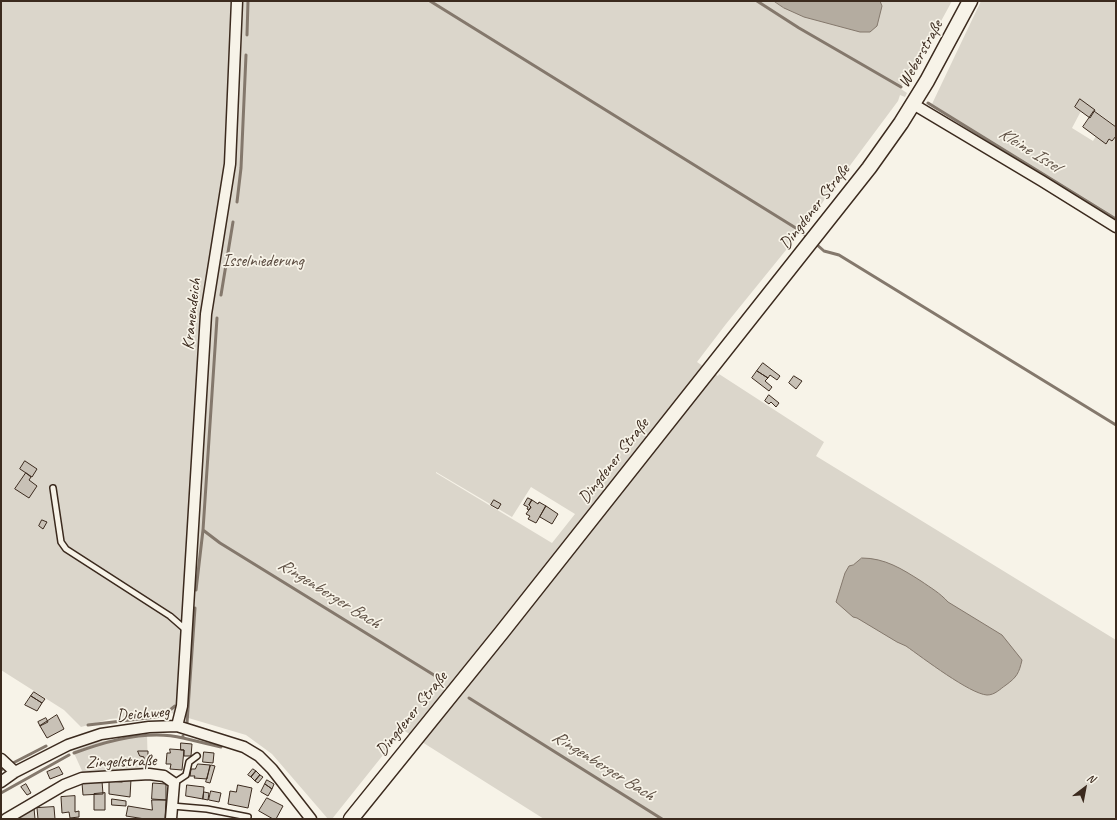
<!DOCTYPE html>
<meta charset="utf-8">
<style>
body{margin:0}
#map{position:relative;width:1117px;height:820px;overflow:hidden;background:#f7f3e8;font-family:Caveat,sans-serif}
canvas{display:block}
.frame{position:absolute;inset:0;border:2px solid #3b2a1e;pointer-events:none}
.north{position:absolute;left:1065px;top:768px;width:40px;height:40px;-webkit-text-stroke:3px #f7f3e8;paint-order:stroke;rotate:32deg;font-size:11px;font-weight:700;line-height:16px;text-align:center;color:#3b2a1e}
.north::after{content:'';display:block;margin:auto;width:14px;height:18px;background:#3b2a1e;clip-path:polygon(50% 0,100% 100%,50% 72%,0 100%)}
</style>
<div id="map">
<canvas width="1117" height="820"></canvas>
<div class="frame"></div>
<div class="north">N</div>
</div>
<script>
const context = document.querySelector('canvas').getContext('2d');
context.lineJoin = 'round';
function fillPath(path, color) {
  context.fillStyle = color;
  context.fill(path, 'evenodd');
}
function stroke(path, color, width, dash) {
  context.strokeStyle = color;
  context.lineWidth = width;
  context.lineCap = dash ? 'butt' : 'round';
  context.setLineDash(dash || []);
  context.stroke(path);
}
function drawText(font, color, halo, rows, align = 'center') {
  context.font = font + ' Caveat,sans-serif';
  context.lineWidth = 3.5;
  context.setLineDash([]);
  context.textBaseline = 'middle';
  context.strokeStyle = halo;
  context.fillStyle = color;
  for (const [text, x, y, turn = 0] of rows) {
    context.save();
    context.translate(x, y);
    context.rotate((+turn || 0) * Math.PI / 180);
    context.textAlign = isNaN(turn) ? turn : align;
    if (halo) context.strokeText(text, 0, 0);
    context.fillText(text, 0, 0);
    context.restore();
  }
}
fillPath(new Path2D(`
 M1 1H774L784 8 882 6 880 1H952L909 80 902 85 901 89 907 93 905 97 900 95 898 101 799 234 726 324 697 362 718 376 719 374 824 442 816 456 1116 640V819H544L403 730 332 819H328L272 754 246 735 168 712 145 716 110 719 81 727 64 710 1 670ZM436 472 512 517 531 487 575 514 552 543 436 473Z
 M981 1H1116V126L1080 100 1075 107 1081 111 1072 128 1093 141 1096 136 1106 143 1109 139 1112 141 1116 137V217L932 104Z
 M147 734 148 771 83 773 73 751 97 742Z`), '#dbd6cb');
const water = new Path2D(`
 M774 1H880L882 6 877 26 870 32H860L804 17 784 8Z
 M862 558C885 558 902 569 921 581 931 588 940 593 948 602L1002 635 1022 660C1019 673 1017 677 1006 685 1000 689 995 695 987 695 970 694 923 658 906 646L897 642 857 618 853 617 836 602 845 573 849 566 853 565Z`);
fillPath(water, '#b4aca0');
stroke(water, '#84786c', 1);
stroke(new Path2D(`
 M430 1 799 230 809 239
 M757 1 799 28 901 87
 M247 35 248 1
 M928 103 1116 219
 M237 202 241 168 246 55
 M815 243 824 251 839 255 1116 425
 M221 295 233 222
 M203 530 220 543 442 680
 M196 590 203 530 217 318
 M469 698 662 819
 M187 723 195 608
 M88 725 156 717 165 714 175 706
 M183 738 221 747
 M74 753C106 741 148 729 183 738V736
 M13 763 46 746
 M1 770 4 768
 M1 793 69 755`), '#84786c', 3);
const building = new Path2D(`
 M1080 99 1095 110 1090 118 1075 107Z
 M1094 111 1116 127V136L1112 141 1109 139 1106 144 1083 127Z
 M763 363 780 376 777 380 770 375 768 378 757 371Z
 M757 371 768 378 765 381 772 387 769 391 752 378Z
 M794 376 802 381 796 389 789 383Z
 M769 395 779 403 776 407 771 402 769 404 765 401Z
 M25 461 37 469 32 477 20 469Z
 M26 473 31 477 29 480 37 486 29 498 15 489Z
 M528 498 532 500 529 505 531 507 529 510 527 509 528 507 524 505Z
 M494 500 501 504 498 509 491 505Z
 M532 500 538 504 539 502 546 506 536 523 528 519 530 516 526 514 531 507 529 505Z
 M546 506 558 514 552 524 540 517Z
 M42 520 47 522 43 529 39 526Z
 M34 692 45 699 42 703 31 696Z
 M31 696 42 703 37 711 25 705Z
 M57 715 64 729 47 738 40 726Z
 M46 718 48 722 40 726 38 722Z
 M181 743 192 744 191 756H184V750H181Z
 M170 749 184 750 182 770 170 769 171 764H166L167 753H170Z
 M138 751H148V761H144V757L140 756Z
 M204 752 214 753 213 763 203 762Z
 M198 764 210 765 207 779 194 778 195 776H190L191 769H195Z
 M211 765 215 766 210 783 206 782Z
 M59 767 63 774 50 779 47 772Z
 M253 769 256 771 251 777 248 775Z
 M256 771 260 775 255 781 251 777Z
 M260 775 263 777 258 783 255 781Z
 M122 779H131L130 797 109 794V781L122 782Z
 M267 780 274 784 272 789 265 784Z
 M102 781 103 794 83 795 82 783Z
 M153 783 166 784V800L152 799Z
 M26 784 31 793 27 795 21 787Z
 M265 784 272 789 268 796 261 792Z
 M187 785 204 787 203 799 186 796Z
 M238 785 252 788 248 808 228 804 230 791 236 792Z
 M211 791 221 793 219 802 209 800Z
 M204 792 209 793 208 800 203 799Z
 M105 793V810H94V794Z
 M75 796V812L79 811V817L70 818 69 812 62 813 61 797Z
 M267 798 283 806 276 819H273L259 811Z
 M112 799 126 801V806L112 805Z
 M152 800H166L165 819H145L126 816 128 806 152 810Z
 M54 807 55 819H38L37 808Z
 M34 808 35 819H15Z`);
fillPath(building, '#c8c1b6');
stroke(building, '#3b2a1e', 1);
const lane = new Path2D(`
 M53 488 61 542 66 549 170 616 186 630
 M174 783 186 775 189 762 197 756
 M172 806 207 809 248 817`);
const street = new Path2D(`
 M913 104 1042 181 1116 227
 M177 726 182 706 206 314 230 164 237 1
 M1 759 15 772
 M1 782 15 772 68 745 101 734 149 727 177 726 244 747 259 756 272 769 311 819
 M6 819 64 785 82 778 149 774 164 776 174 783 171 819`);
const secondary = new Path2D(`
 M351 819 502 632 869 168 901 123 927 81 970 1`);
stroke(lane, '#3b2a1e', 8);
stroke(street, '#3b2a1e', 13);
stroke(secondary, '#3b2a1e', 17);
stroke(lane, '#f7f3e8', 5);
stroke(street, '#f7f3e8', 10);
stroke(secondary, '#f7f3e8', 14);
drawText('17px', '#3b2a1e', '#f7f3e8', [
 ["Weberstraße",921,54,-61],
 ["Dingdener Straße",815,207,-52],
 ["Kranendeich",192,314,-84],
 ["Dingdener Straße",614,461,-52],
 ["Deichweg",143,714,-5],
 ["Dingdener Straße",412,714,-51],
 ["Zingelstraße",121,762,-2]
]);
drawText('17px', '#5b4c41', '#f7f3e8', [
 ["Isselniederung",263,262]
]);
drawText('italic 18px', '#5f5145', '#f7f3e8', [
 ["Kleine Issel",1029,150,32],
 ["Ringenberger Bach",329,594,32],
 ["Ringenberger Bach",603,766,32]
]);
</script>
